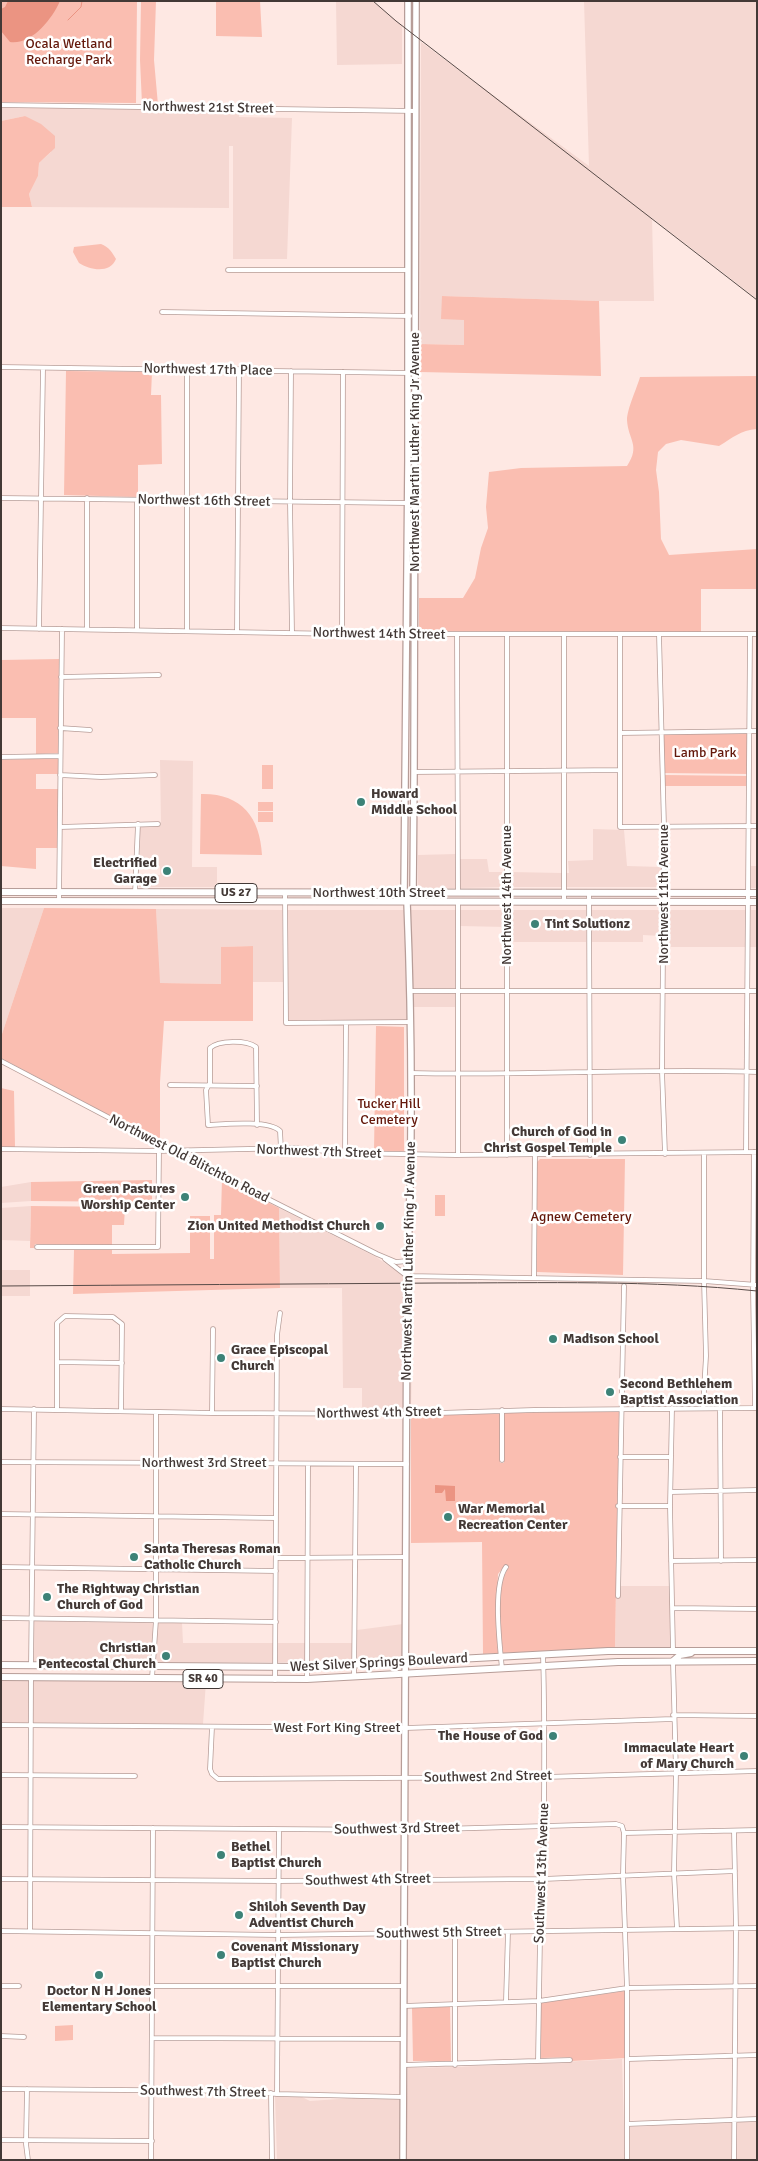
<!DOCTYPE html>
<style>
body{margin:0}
#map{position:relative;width:758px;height:2161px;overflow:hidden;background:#fee8e3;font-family:Signika,sans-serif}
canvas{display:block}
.frame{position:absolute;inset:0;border:2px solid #433936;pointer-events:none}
</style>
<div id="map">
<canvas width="758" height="2161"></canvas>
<div class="frame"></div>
</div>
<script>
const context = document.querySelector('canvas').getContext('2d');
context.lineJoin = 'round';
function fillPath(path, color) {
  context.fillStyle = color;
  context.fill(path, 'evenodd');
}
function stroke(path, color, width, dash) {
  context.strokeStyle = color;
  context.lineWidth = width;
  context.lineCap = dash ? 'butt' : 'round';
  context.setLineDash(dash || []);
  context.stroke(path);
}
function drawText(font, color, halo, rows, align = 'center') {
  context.font = font + ' Signika,sans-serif';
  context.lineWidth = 5;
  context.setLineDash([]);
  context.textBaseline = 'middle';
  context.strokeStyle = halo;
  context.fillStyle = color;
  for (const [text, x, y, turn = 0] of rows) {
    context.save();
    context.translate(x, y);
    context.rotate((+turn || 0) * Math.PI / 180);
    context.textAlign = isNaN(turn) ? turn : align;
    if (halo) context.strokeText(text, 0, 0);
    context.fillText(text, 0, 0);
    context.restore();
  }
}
fillPath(new Path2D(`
 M336 1H373L402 26V64L337 65Z
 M584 1H757V299L652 218 654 301H599L442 296 464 319V345L420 344 421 42 589 166Z
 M1 107 239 111V117L292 118 287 259H233V146H229V208L32 207 29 194 38 176 39 163 51 152 25 116 1 121Z
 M160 760 193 761 192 867H217V887H139V876L160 875V866H140V826H161Z
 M593 829 624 830 627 866 661 867 660 887H566V873H569L568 861 593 860Z
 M456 854V888H422L418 885V855Z
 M460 859H487L489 872H506V887L460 888Z
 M751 866H757V888H751Z
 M510 872 562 873V887H510Z
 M1 908H44L1 1037Z
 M156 909 282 910 283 982H253L252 946 222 947V984L159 983Z
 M287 910H405L409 1020 288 1021Z
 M410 910H456L455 988 413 989Z
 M460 910H506V927L460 926Z
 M510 910H586V942H510Z
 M591 910H661V936L643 935V942H591Z
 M665 910H746V947H666Z
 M751 910H757V947H750Z
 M455 993V1007H413V994Z
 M31 1182V1201L1 1203V1187Z
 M31 1206 30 1241 1 1240V1208Z
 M279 1208 376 1257 405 1277V1411H362V1388H343L342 1288H280Z
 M1 1270H30V1296H1Z
 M409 1289H413L411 1411H409Z
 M620 1586H670L671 1647 615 1648 616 1596V1598H620Z
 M34 1621 153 1623 151 1662 33 1661Z
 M158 1623H182L183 1643H273V1662H155Z
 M403 1624 402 1658 357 1660V1630Z
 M278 1643H305V1662H277Z
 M310 1643H353L352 1661 309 1662Z
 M1 1680H29V1723H1Z
 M33 1680 206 1682 203 1724 33 1723Z
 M622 2059 625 2160H405L408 2068 457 2067Z
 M275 2096 302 2097 310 2101 353 2098 402 2099 400 2160H277Z
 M732 2122 731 2160H629V2127Z
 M736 2122H757V2160H736Z`), '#f5d8d2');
fillPath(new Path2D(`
 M1 1H137L136 103 1 102Z
 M141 1H156L154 60 158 105 142 104 140 60Z
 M216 1H260L262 37 216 36Z
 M25 116 41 124 55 136V148L39 163 38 176 29 194 32 207H1V121Z
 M101 244C109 247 112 252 116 259 110 274 90 270 79 263L73 252 74 247Z
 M442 296 599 301 601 376 420 372V344L464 345V320L441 319Z
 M66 371 152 372 151 395H161L162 464 138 465V497L64 495Z
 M757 376V429C740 430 733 438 719 446L681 440 666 444 658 452 656 470 659 492 661 539 669 555 757 549V589H701V632L419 631V598H463L475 578 481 548 488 528 486 507 489 472 521 468 627 466C641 445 628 440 627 420 627 409 637 388 640 377Z
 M59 659 58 753 36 754V718H1V660Z
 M749 731V774L663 773 662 733Z
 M58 758V774H36V789H58L57 848H36V869L1 866V760Z
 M262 765H273V789H262Z
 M665 775 747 776 746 786H665Z
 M201 794C241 793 260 817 262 855L200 854Z
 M258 802H273V811H258Z
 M258 812H273V822H258Z
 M44 908 156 909 160 983 221 984V947L253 946V1021H164L160 1082V1142L1 1058V1037Z
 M376 1026 404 1027V1151H374Z
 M1 1088 14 1091 15 1147H1Z
 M540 1159H625L623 1275 537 1272V1162Z
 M222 1179 279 1208 280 1288 73 1294 74 1250H112V1254L190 1253V1216H210V1259H214V1215H221Z
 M152 1180V1202L31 1201V1182Z
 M435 1195H445V1216H435Z
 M31 1206 125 1207 124 1225H112V1245L35 1244 34 1248H30Z
 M619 1411 615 1648 503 1653C501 1629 495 1586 509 1567L506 1564 498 1574 496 1622 498 1653 483 1654 482 1542 411 1543V1416L500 1413V1463H504V1413Z
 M625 1991 626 2058 572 2061 571 2057 541 2058V2003Z
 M450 2006 451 2061H413L412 2008Z
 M73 2025V2040L55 2041V2026Z`), '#fabeb1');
fillPath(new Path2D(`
 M8 1H60C52 19 32 45 10 42L1 31V9L5 7Z
 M435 1485 455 1486V1501H446L445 1489 442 1493H435Z`), '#eb9482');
stroke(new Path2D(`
 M68 20 81 7 82 1`), '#eb9482', 1);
const minor = new Path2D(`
 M1 105 415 111
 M228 270H407
 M162 312 410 316
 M1 367 410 373
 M291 371 290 502 292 633
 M1 498 407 503
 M87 498V629
 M137 500V630
 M1 628 342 634H757
 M39 629 43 368
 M187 631V369
 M237 632 239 369
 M342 634 343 372
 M457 634 458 893
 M507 634V1155
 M620 634V827L757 826
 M659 634 664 827 662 1071 665 1154
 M61 677 159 675
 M60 728 90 730
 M620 733 757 731
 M1 757 60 756
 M414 772 620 770
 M60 775 101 777 155 775
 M60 827 158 824
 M135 893 138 824
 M285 893 286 1023 411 1022
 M589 893 590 1155
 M59 901 62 629
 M564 902V634
 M411 991H757
 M1 1061 161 1145 377 1254 396 1262 408 1261
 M411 1073C526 1076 641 1068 757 1072
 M170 1085 257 1086
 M257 1125 256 1047C246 1040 219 1040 210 1048V1083L206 1090 208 1125C225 1124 269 1120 280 1131L281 1149
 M1 1149 157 1151 294 1148 345 1153 456 1155 757 1152
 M746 1152 750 634
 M754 1152 753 1290 755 1408
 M345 1153 346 1023
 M458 1155V902
 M37 1247H158L159 1149
 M385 1259 407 1276 704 1281 757 1285
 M534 1278 535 1155
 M57 1362 122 1363
 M672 1408 670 1506 673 1650
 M703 1408 706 1356 704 1281V1153
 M720 1408 721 1561
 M1 1409 212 1413 407 1414 534 1410 757 1408
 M57 1410V1323L65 1316 113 1317 122 1324 121 1411
 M502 1410V1460
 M212 1413 213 1329
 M620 1457H671
 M1 1462 407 1464
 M671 1492 757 1490
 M618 1506H670
 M1 1514 276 1518
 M276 1558 406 1557
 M671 1561 757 1560
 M1 1567 276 1571
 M618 1596 624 1286
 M673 1608 757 1609
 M1 1618 276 1622
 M673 1662 676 1772 674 1873 677 1929
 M31 1665 34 1409
 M502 1669C500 1645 492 1586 506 1567
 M354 1677 356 1464
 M152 1678 156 1620V1412
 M307 1679 308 1464
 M275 1680 277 1335 280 1313
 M673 1715 757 1716
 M1 1725 406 1728 673 1719
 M212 1727 210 1769 212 1774 218 1779 545 1777 757 1771
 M1 1775 135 1776
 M1 1827 405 1830 616 1824 622 1826 624 1833 757 1830
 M624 1833 623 1875 627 1988V2160
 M1 1879 278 1881 543 1879 735 1871
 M1 1931 278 1935 757 1928
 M30 1931 31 1677
 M1 1986H19
 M152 1986H404
 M506 2001 508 1932
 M404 2006 539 2001 627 1988 757 1986
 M1 2036 24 2037
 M153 2038 404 2039
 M628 2059 757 2055
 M538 2061 540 1937 543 1926C543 1835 546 1745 543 1655
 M404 2065 570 2060
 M455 2065V1933
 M1 2089 245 2091 277 2094 404 2097
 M27 2089 26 2144 28 2160
 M271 2093 272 2160
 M277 2094 279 1830
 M627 2124 757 2119
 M1 2140 152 2141
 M151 2160 153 1828
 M734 2160 736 1928 734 1831`);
const secondary = new Path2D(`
 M407 902 413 893 414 772 416 1
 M403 2160 407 1276C413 1152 412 1027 407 902L404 893 408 460V1`);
const primary = new Path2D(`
 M673 1661 680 1655 691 1653
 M1 1665 307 1667 608 1651H757
 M1 1677 307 1679 618 1662 757 1661`);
const trunk = new Path2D(`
 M1 892 757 893
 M1 901 757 902`);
stroke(minor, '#b79d98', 5.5);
stroke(secondary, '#b79d98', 8);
stroke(primary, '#b79d98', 8);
stroke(trunk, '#b79d98', 8);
stroke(minor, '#fff', 4);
stroke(secondary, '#fff', 5.5);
stroke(primary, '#fff', 6);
stroke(trunk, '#fff', 6);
stroke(new Path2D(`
 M373 1 396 21 757 300
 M1 1286C147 1285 292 1284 438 1283 544 1283 651 1280 757 1291`), '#574b48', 1);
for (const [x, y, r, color] of [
 [361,802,5,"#3d8277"],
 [167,871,5,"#3d8277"],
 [535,924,5,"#3d8277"],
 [622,1140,5,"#3d8277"],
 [185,1197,5,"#3d8277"],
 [380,1226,5,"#3d8277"],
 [553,1339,5,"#3d8277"],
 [221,1358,5,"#3d8277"],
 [610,1392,5,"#3d8277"],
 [448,1517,5,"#3d8277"],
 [134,1557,5,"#3d8277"],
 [47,1597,5,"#3d8277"],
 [166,1656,5,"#3d8277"],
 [553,1736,5,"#3d8277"],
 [744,1756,5,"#3d8277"],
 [221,1855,5,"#3d8277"],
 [239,1915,5,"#3d8277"],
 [221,1955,5,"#3d8277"],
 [99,1975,5,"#3d8277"]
]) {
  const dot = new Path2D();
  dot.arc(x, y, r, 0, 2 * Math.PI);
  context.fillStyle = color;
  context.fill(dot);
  stroke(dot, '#fff', 2);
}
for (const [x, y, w] of [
 [236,893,42],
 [203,1679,40]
]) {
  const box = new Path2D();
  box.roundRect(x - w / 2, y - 9.5, w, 19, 4);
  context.fillStyle = '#fff';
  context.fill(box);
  stroke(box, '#433936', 1);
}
drawText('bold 12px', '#433936', null, [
 ["US 27",236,893],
 ["SR 40",203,1679]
]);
drawText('14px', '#64180b', '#fff', [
 ["Ocala Wetland",69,44],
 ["Recharge Park",69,60],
 ["Lamb Park",705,753],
 ["Tucker Hill",389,1104],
 ["Cemetery",389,1120],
 ["Agnew Cemetery",581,1217]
]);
drawText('14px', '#433936', '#fff', [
 ["Northwest 21st Street",208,108,1],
 ["Northwest 17th Place",208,370,1],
 ["Northwest Martin Luther King Jr Avenue",415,452,-90],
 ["Northwest 16th Street",204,501,1],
 ["Northwest 14th Street",379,634,1],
 ["Northwest 10th Street",379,893],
 ["Northwest 11th Avenue",664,894,-90],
 ["Northwest 14th Avenue",507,895,-90],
 ["Northwest 7th Street",319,1152,2],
 ["Northwest Old Blitchton Road",189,1159,27],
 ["Northwest Martin Luther King Jr Avenue",409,1261,-89],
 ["Northwest 4th Street",379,1413,-1],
 ["Northwest 3rd Street",204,1463],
 ["West Silver Springs Boulevard",379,1663,-3],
 ["West Fort King Street",337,1728],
 ["Southwest 2nd Street",488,1777,-1],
 ["Southwest 3rd Street",397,1829,-1],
 ["Southwest 13th Avenue",542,1873,-88],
 ["Southwest 4th Street",368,1880,-1],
 ["Southwest 5th Street",439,1933,-1],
 ["Southwest 7th Street",203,2092,1]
]);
drawText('bold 14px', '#433936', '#fff', [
 ["Howard",371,794],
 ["Middle School",371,810],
 ["Electrified",157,863,"right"],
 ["Garage",157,879,"right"],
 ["Tint Solutionz",545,924],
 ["Church of God in",612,1132,"right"],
 ["Christ Gospel Temple",612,1148,"right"],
 ["Green Pastures",175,1189,"right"],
 ["Worship Center",175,1205,"right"],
 ["Zion United Methodist Church",370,1226,"right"],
 ["Madison School",563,1339],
 ["Grace Episcopal",231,1350],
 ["Church",231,1366],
 ["Second Bethlehem",620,1384],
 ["Baptist Association",620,1400],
 ["War Memorial",458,1509],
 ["Recreation Center",458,1525],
 ["Santa Theresas Roman",144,1549],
 ["Catholic Church",144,1565],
 ["The Rightway Christian",57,1589],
 ["Church of God",57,1605],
 ["Christian",156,1648,"right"],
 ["Pentecostal Church",156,1664,"right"],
 ["The House of God",543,1736,"right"],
 ["Immaculate Heart",734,1748,"right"],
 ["of Mary Church",734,1764,"right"],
 ["Bethel",231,1847],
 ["Baptist Church",231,1863],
 ["Shiloh Seventh Day",249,1907],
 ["Adventist Church",249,1923],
 ["Covenant Missionary",231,1947],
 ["Baptist Church",231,1963],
 ["Doctor N H Jones",99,1991,"center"],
 ["Elementary School",99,2007,"center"]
], 'left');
</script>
